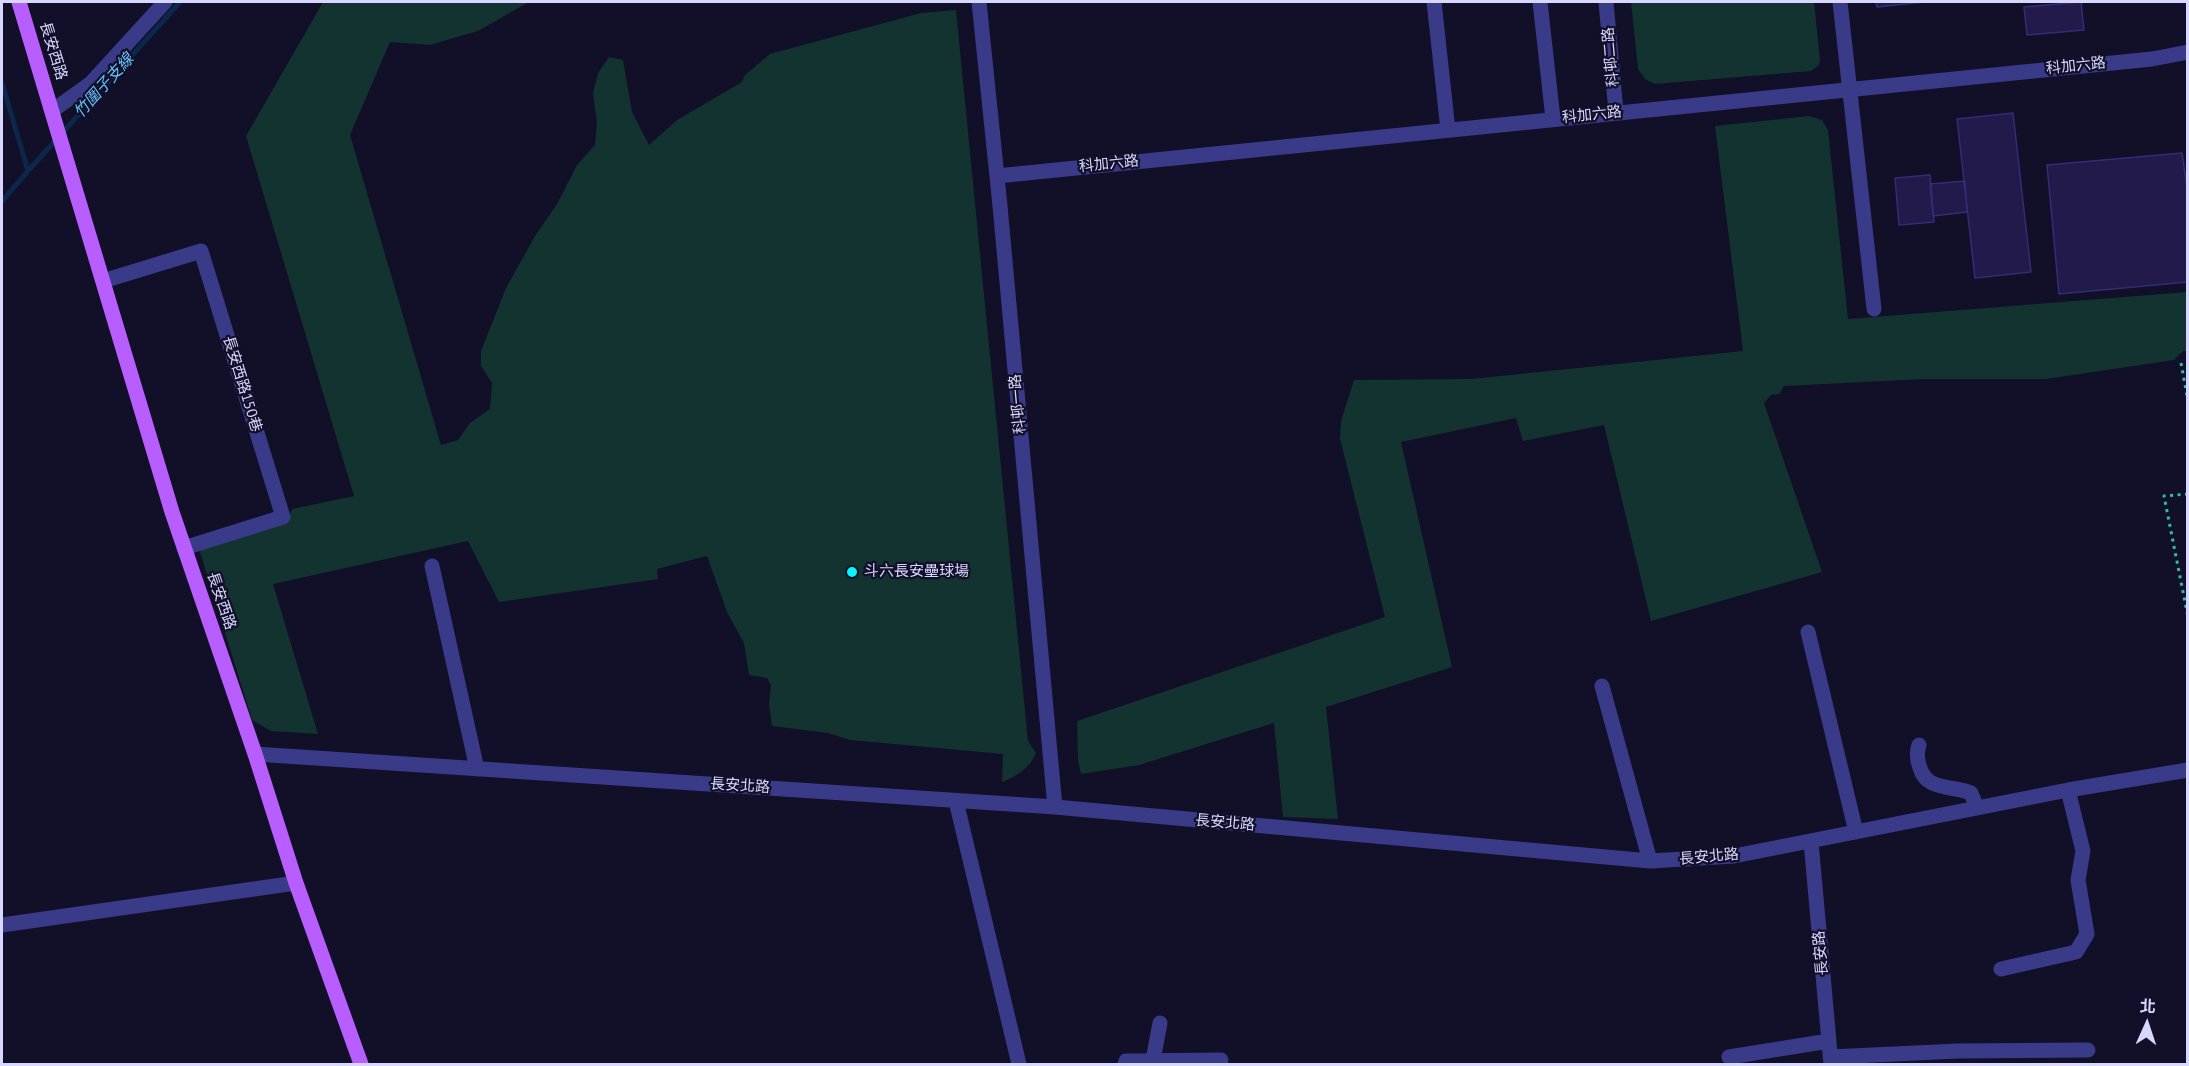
<!DOCTYPE html>
<meta charset="utf-8">
<style>
body{margin:0}
#map{position:relative;width:2189px;height:1066px;overflow:hidden;background:#120f29;font-family:"PT Sans","Noto Sans TC",sans-serif}
canvas{display:block}
.frame{position:absolute;inset:0;border:3px solid #d8d7ff;pointer-events:none}
.north{position:absolute;left:2117px;top:994px;width:60px;height:60px;-webkit-text-stroke:4px #120f29;paint-order:stroke;rotate:3deg;font-size:16px;font-weight:700;line-height:24px;text-align:center;color:#d8d7ff}
.north::after{content:'';display:block;margin:auto;width:21px;height:27px;background:#d8d7ff;clip-path:polygon(50% 0,100% 100%,50% 72%,0 100%)}
</style>
<div id="map">
<canvas width="2189" height="1066"></canvas>
<div class="frame"></div>
<div class="north">北</div>
</div>
<script>
const context = document.querySelector('canvas').getContext('2d');
context.lineJoin = 'round';
function fillPath(path, color) {
  context.fillStyle = color;
  context.fill(path, 'evenodd');
}
function stroke(path, color, width, dash) {
  context.strokeStyle = color;
  context.lineWidth = width;
  context.lineCap = dash ? 'butt' : 'round';
  context.setLineDash(dash || []);
  context.stroke(path);
}
function drawText(font, color, halo, rows, align = 'center') {
  context.font = font + ' "PT Sans","Noto Sans TC",sans-serif';
  context.lineWidth = 4.5;
  context.setLineDash([]);
  context.textBaseline = 'middle';
  context.strokeStyle = halo;
  context.fillStyle = color;
  for (const [text, x, y, turn = 0] of rows) {
    context.save();
    context.translate(x, y);
    context.rotate((+turn || 0) * Math.PI / 180);
    context.textAlign = isNaN(turn) ? turn : align;
    if (halo) context.strokeText(text, 0, 0);
    context.fillText(text, 0, 0);
    context.restore();
  }
}
fillPath(new Path2D(`
 M323 2H529L478 31 430 45 390 42 350 135 441 445 458 440 470 423 490 409 492 383 481 366V351L506 288 535 236 557 204 577 165 595 145 597 123 593 94 598 73 609 57 623 60 632 112 649 145 677 120 742 82 745 75 770 54 921 13 956 10 1028 741 1036 753C1030 768 1016 777 1002 782L1003 754 850 740 828 733 772 726 769 704 771 685 767 678 749 675 744 643 727 612 707 556 657 569 658 579 499 602 468 541 273 584 318 734 271 731 252 720 200 552 202 549 287 523 292 509 354 496 246 136Z
 M1631 2H1814L1820 60 1819 65 1811 71 1655 84 1645 79 1638 69Z
 M1809 116 1822 120 1828 130 1848 319 2187 292V351H2183L2174 360 2046 379H1925L1784 386 1779 394 1771 395 1764 403 1822 572 1651 621 1604 425 1523 441 1516 418 1401 442 1452 667 1326 707 1338 819 1283 817 1274 723 1139 765 1081 774 1078 760 1077 721 1385 617 1340 439 1341 421 1354 380 1471 379 1743 351 1715 126Z`), '#12332f');
stroke(new Path2D(`
 M2 83 28 171 2 201
 M28 171 180 2`), '#0b274c', 5);
const building = new Path2D(`
 M1876 2H1924L1877 7Z
 M2081 2 2084 30 2027 35 2024 7Z
 M2013 113 2031 272 1975 278 1957 119Z
 M2182 153 2188 195V282L2059 294 2047 165Z
 M1930 175 1934 222 1899 225 1895 178Z
 M1965 181 1967 212 1933 216 1930 184Z`);
fillPath(building, '#211a4a');
stroke(building, '#352c77', 1.5);
stroke(new Path2D(`
 M2181 363 2188 401
 M2188 494 2164 496 2188 617`), '#2cbeab', 3, [3, 4.5]);
stroke(new Path2D(`
 M979 2 1000 206 1055 807
 M1434 2 1448 130
 M1540 2 1553 119
 M1606 2 1616 112
 M1840 2 1874 309
 M52 111 91 83 165 2
 M997 176 2152 59 2188 52
 M103 281 201 251 283 517 184 548
 M432 566 477 769
 M1808 632 1856 832
 M1602 686 1650 861
 M1919 745C1916 753 1917 760 1920 768 1927 791 1951 785 1971 793L1977 808
 M255 754 1055 807 1650 861 1734 856 2068 790 2188 770
 M956 801 1019 1064
 M1811 842 1831 1064
 M2 925 296 883
 M2001 969 2076 952 2087 934 2078 880 2083 851 2068 790
 M1729 1057 1829 1041
 M1830 1057 1958 1051 2088 1050
 M1153 1060 1160 1023
 M1125 1064 1126 1061 1221 1060`), '#393b89', 15);
stroke(new Path2D(`
 M19 2 172 512 255 754 296 883 361 1064`), '#b85eff', 15);
for (const [x, y, r, color] of [
 [852,572,6,"#03f7ff"]
]) {
  const dot = new Path2D();
  dot.arc(x, y, r, 0, 2 * Math.PI);
  context.fillStyle = color;
  context.fill(dot);
  stroke(dot, '#120f29', 2);
}
drawText('15px', '#d8d7ff', '#120f29', [
 ["長安西路",53,51,73],
 ["科邨二路",1611,57,-95],
 ["科加六路",2076,66,-6],
 ["科加六路",1592,115,-6],
 ["科加六路",1109,164,-6],
 ["長安西路150巷",242,384,73],
 ["科邨一路",1018,404,-95],
 ["長安西路",221,601,71],
 ["長安北路",740,786,4],
 ["長安北路",1225,823,5],
 ["長安北路",1709,857,-5],
 ["長安路",1821,953,-95]
]);
drawText('15px', '#d8d7ff', '#120f29', [
 ["斗六長安壘球場",864,572]
], 'left');
drawText('italic 16px', '#65c2ff', '#120f29', [
 ["竹圍子支線",104,86,-48]
]);
</script>
